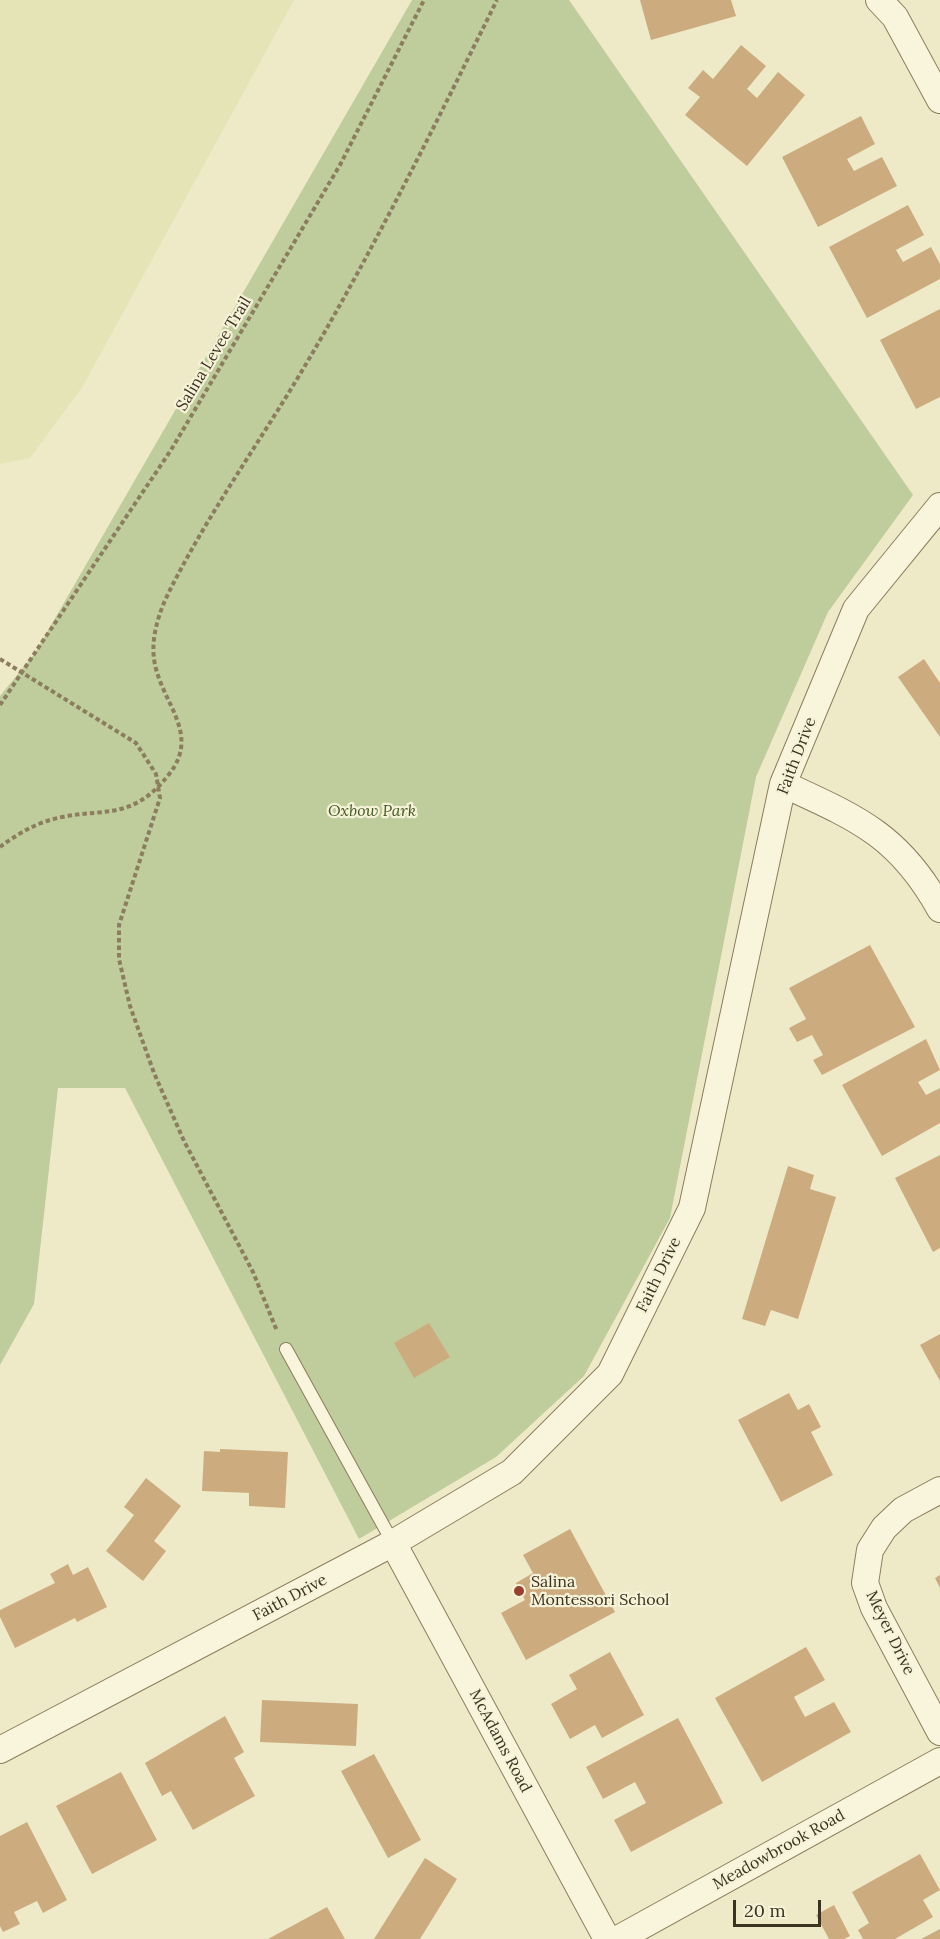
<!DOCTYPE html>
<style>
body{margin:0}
#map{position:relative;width:940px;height:1939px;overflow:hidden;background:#eeeac8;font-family:Lora,serif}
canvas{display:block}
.scale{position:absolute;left:733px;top:1900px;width:88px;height:27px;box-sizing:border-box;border:3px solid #3b3221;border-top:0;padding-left:8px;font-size:18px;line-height:21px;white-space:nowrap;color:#3b3221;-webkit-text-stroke:4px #f6f2d8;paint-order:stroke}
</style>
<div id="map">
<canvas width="940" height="1939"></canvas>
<div class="scale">20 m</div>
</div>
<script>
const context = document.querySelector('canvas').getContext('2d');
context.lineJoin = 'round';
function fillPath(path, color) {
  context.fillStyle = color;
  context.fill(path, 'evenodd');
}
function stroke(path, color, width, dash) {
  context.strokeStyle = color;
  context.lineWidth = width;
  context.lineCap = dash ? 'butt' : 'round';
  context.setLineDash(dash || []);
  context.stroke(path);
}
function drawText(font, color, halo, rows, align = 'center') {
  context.font = font + ' Lora,serif';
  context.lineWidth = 4.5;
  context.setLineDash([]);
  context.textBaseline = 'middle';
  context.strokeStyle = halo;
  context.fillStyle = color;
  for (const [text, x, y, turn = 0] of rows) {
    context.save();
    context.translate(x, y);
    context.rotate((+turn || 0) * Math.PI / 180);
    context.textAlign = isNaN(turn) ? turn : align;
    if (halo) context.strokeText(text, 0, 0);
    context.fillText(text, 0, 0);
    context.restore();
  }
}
fillPath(new Path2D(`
 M0 0H294L83 386 30 458 0 464Z`), '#e4e4b6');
fillPath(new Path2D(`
 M412 0H569L913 495 828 612 756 777 670 1218 584 1376 496 1457 359 1539 125 1088H58L34 1304 0 1365V696L35 653Z`), '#bfcd9c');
fillPath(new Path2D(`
 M640 0H731L736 16 651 40Z
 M741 45 766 66 747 89 757 98 778 72 805 95 747 166 685 115 700 97 688 88 703 70 713 79Z
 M861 116 875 144 847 159 854 171 882 157 897 186 818 227 782 157Z
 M908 205 924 235 896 250 903 262 931 247 940 264V279L867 318 829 247Z
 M940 309V397L916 409 880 340Z
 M924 659 940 683V737L898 677Z
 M870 945 915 1027 822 1075 813 1060 823 1055 812 1035 797 1042 789 1028 806 1019 789 988Z
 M926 1039 940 1070 918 1082 926 1095 940 1088V1123L882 1156 842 1085Z
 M940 1155V1248L933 1252 895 1178Z
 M788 1166 814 1175 810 1189 836 1197 798 1319 771 1310 765 1326 742 1319Z
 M429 1323 450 1357 414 1378 394 1343Z
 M940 1334V1381L920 1345Z
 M789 1393 798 1410 809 1404 821 1427 811 1432 833 1475 781 1502 738 1420Z
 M220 1449 288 1452 285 1508 249 1506V1493L202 1491 204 1451 220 1452Z
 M146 1478 181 1506 154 1541 166 1551 143 1581 106 1551 134 1515 124 1507Z
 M570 1529 615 1612 526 1660 501 1613 525 1600 516 1583 533 1573 523 1555Z
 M68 1564 73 1575 88 1567 107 1607 77 1622 75 1618 15 1648 0 1617V1610L55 1583 50 1574Z
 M940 1575V1588L935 1578Z
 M806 1647 825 1680 794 1697 805 1717 834 1702 851 1732 762 1782 715 1698Z
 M610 1652 644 1715 602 1738 595 1725 570 1739 551 1704 577 1689 569 1675Z
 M262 1700 358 1704 356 1746 260 1742Z
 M225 1716 244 1752 234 1758 255 1796 193 1830 171 1791 162 1796 145 1763Z
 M678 1718 723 1803 631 1852 614 1820 646 1803 635 1782 603 1799 586 1767Z
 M374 1754 421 1840 388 1858 341 1771Z
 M121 1772 157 1840 92 1874 56 1806Z
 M27 1822 67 1900 43 1913 37 1901 14 1912 20 1924 3 1932 0 1926V1836Z
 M920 1854 940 1890 923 1900 933 1917 895 1939H863L858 1930 869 1923 852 1892Z
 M425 1858 457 1879 420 1939H374Z
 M834 1905 850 1936 844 1939H829L816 1915Z
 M327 1907 345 1939H268Z
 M940 1929V1939H921Z`), '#ccac7f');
const service = new Path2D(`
 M286 1349 393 1543`);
const minor = new Path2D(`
 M879 0 895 17 940 100
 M783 784C857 818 899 835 940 909
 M940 1490 903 1510 884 1528 870 1550 865 1583 874 1608 940 1732
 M393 1543 607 1939
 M0 1750 393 1543 512 1472 610 1374 692 1208 783 784 856 609 940 506
 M618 1939 940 1761`);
stroke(service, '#8b7d5d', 14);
stroke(minor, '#8b7d5d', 28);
stroke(new Path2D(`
 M0 659 136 743 156 774 160 798 119 925V959L130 1006 154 1073 184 1141 253 1272 277 1331
 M0 705 171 450 340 165 424 0
 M0 847C12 838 26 829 41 823 95 803 128 828 170 773 201 732 160 702 154 659 151 635 160 609 171 588 211 509 264 436 309 359 377 243 437 121 497 0`), '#8b7d5d', 4, [4.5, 3]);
stroke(service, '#f9f5dc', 12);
stroke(minor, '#f9f5dc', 26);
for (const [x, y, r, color] of [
 [519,1591,6,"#993f2d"]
]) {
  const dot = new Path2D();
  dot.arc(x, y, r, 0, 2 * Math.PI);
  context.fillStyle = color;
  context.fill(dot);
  stroke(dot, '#f6f2d8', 2);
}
drawText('16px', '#3b3221', '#f6f2d8', [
 ["Salina Levee Trail",214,354,-59],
 ["Faith Drive",797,756,-69],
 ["Faith Drive",659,1275,-64],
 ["Faith Drive",290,1598,-28],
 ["Meyer Drive",890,1633,64],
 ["McAdams Road",500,1741,62],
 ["Meadowbrook Road",779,1850,-29]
]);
drawText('italic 16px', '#435827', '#f6f2d8', [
 ["Oxbow Park",372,811]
]);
drawText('16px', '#3b3221', '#f6f2d8', [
 ["Salina",531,1582],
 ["Montessori School",531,1600]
], 'left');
</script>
